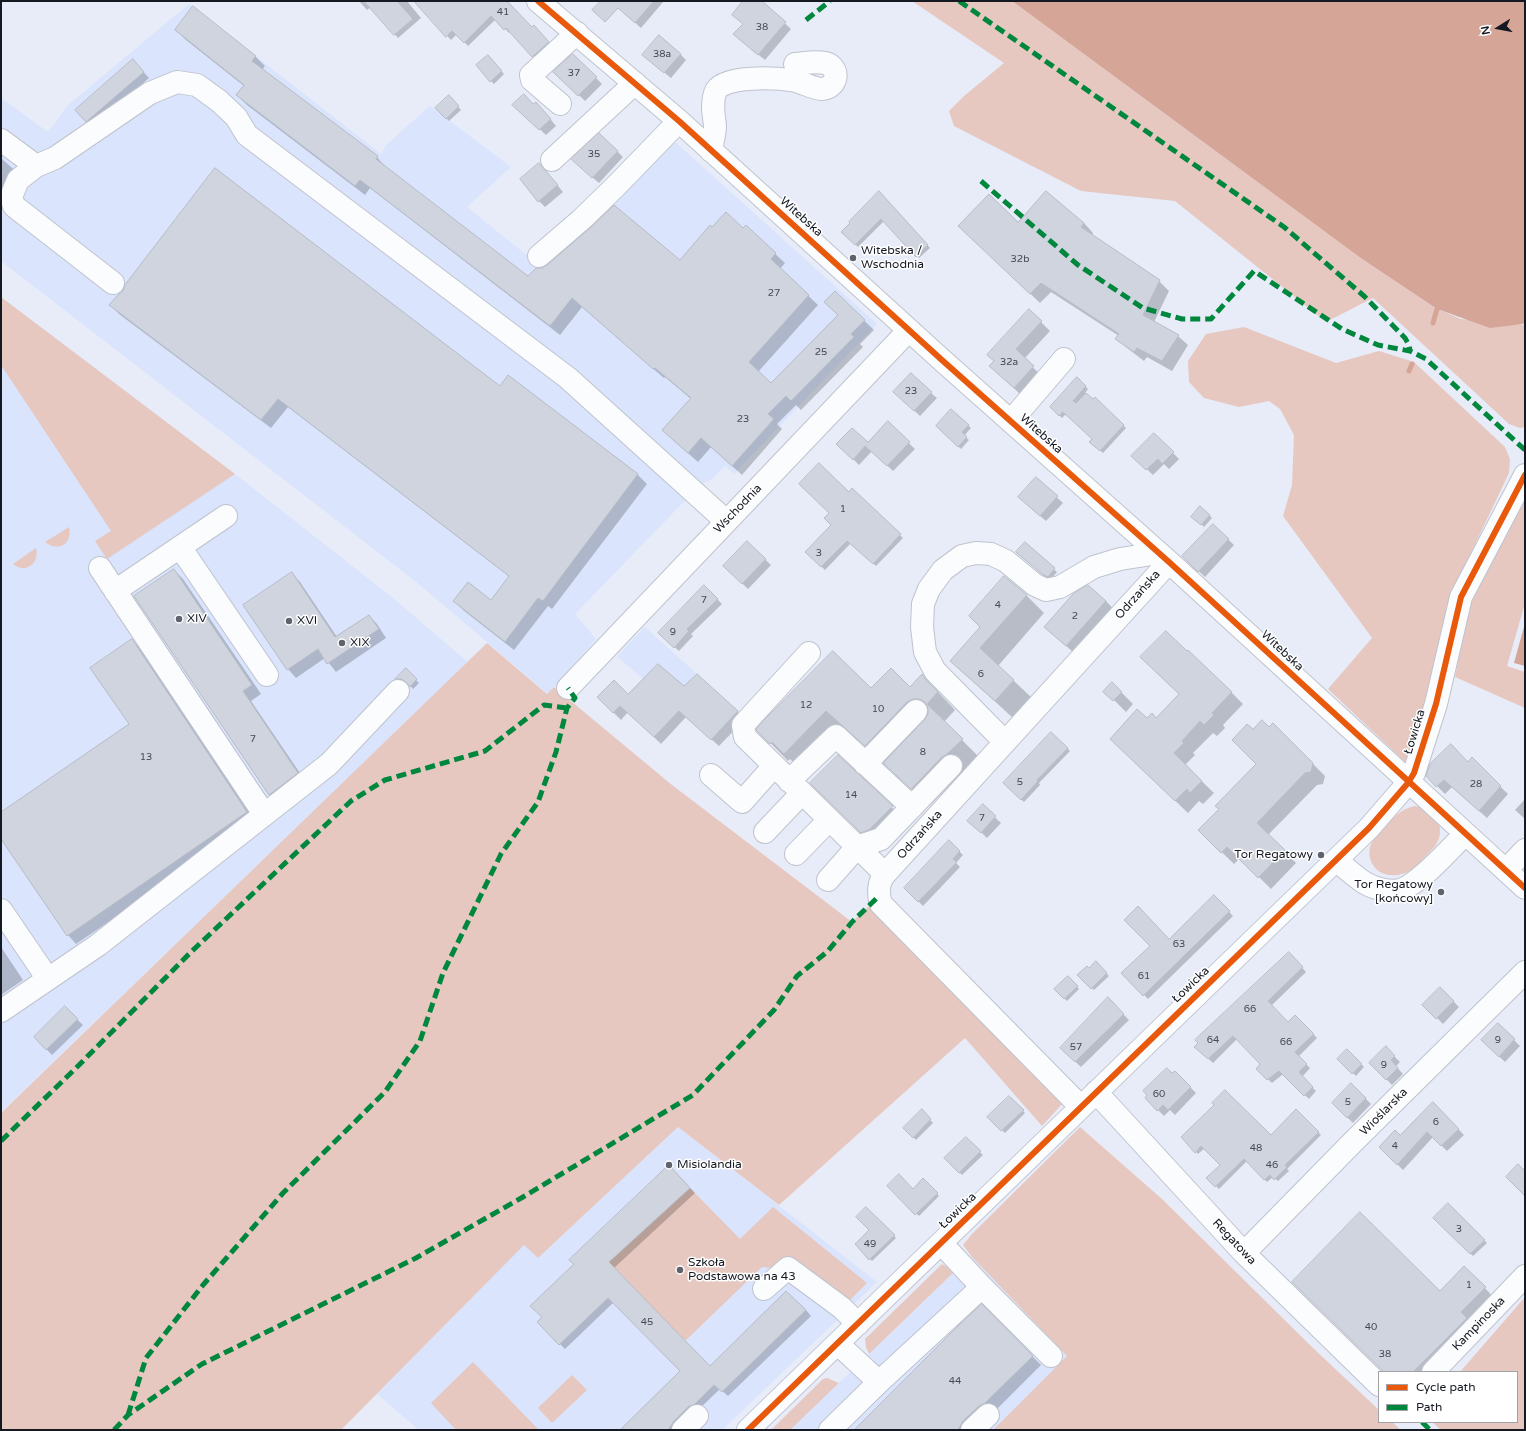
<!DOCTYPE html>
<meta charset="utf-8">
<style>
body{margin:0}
#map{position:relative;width:1526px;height:1431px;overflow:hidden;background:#e7ecf8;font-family:"Varela Round",sans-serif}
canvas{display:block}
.frame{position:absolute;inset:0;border:2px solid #151922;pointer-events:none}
.legend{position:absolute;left:1378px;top:1371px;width:140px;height:52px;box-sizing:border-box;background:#fff;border:1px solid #a1a3a7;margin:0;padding:5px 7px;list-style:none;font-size:12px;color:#151922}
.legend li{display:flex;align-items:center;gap:8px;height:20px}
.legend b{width:20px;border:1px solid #a1a3a7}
.north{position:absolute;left:1478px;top:8px;width:40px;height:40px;-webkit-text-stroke:3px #fff;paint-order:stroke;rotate:259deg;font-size:11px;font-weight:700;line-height:16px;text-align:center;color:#151922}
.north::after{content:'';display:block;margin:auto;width:14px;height:18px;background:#151922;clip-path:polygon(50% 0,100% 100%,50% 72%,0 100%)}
</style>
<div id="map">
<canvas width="1526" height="1431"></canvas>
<div class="frame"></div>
<ul class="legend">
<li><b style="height:5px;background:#e8590c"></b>Cycle path</li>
<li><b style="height:5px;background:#00873e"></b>Path</li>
</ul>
<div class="north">N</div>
</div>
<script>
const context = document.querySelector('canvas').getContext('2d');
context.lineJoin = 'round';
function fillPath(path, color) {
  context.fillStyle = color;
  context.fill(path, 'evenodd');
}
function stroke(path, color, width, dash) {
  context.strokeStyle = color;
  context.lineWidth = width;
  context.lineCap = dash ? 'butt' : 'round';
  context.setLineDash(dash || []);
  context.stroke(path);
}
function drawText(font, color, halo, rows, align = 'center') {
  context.font = font + ' "Varela Round",sans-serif';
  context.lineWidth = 3;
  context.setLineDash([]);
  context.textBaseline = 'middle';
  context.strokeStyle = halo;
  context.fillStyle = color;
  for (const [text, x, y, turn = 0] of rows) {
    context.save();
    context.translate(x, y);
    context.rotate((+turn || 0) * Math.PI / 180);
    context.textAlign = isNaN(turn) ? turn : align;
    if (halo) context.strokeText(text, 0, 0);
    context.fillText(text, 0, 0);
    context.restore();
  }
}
fillPath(new Path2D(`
 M189 4 381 154 386 145 430 106 511 167 467 207 529 257 662 130 877 324 734 474 725 466 711 480 701 484 575 614 596 639 548 694 415 581 1 261V98L48 132 68 105Z
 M1 297 235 474 393 598 468 662 1 1112Z
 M645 627 738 711 711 740 617 656Z
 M678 1127 877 1282 722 1430H419L377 1394 524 1244 538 1258Z
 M971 1256 1067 1357 1127 1430H790Z`), '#dae4fc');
fillPath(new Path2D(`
 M912 1H1012L1362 259 1437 309 1461 319 1523 325 1525 322V427L1520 428 1509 424 1373 298 1326 322 1175 201 1081 191 954 126 949 111 964 96 1004 63Z
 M1 297 235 474 107 559 95 541 111 531 1 365Z
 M1244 327 1336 363 1379 351 1414 362 1505 447 1510 459 1509 473 1450 597 1429 709 1405 762 1328 689 1372 638 1283 516 1292 485 1294 435 1280 409 1269 401 1239 407 1204 398 1189 382 1188 361 1206 334Z
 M1525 491V603L1507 666 1525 672V708L1455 677 1470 592Z
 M69 527C73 543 59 553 45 542Z
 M36 548C40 564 25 574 13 564Z
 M487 643 547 694 554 687 672 785 852 922 872 903 877 916 1064 1102 1042 1126 965 1038 779 1205 678 1127 538 1258 524 1245 341 1430H1V1113Z
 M1415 806 1425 808 1439 821C1442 839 1438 844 1426 856 1420 863 1414 870 1405 873 1376 884 1357 854 1379 832 1390 821 1399 809 1415 806Z
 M1080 1127 1162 1199 1314 1349 1379 1410V1422H1392L1401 1430H993L1067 1356 971 1256 963 1245 972 1234Z
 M690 1188 740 1239 773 1207 867 1283 845 1305 781 1269 762 1267 685 1341 609 1262Z
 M942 1264 947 1267 953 1273 869 1354 866 1347 865 1339Z
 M1525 1297V1430H1441L1432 1422H1517V1372H1460Z
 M473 1362 539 1430H456L431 1403Z
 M572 1375 587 1390 552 1423 538 1408Z
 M827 1378 839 1383 790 1430H771L823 1379Z`), '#e6c8c0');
fillPath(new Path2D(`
 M1012 1H1525V322L1523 324 1490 328 1437 309 1362 259Z
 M1525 623V666L1514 663Z`), '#d5a697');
fillPath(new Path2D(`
 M359 1H407L421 18 398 38 371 7 367 10Z
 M420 1H506L532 28 538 30 552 46 537 60 511 31 509 33 496 19 468 46 457 34 451 40 418 3Z
 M611 1H664L641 28Z
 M745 1H760L791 29 765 60 740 40 744 24Z
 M193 8 256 57 265 66 262 70 377 157 386 168 529 277 680 261 713 229H743L746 227 785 263 780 269 818 305 758 372 771 384 839 316 835 293 874 330 860 344 863 347 801 410 796 405 777 424 782 429 742 475 711 447 698 462 673 440 691 399 665 377 664 378 582 307 560 335 370 188 365 195 247 105 237 95 244 86 186 40 176 30Z
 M680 54 686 60 671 78 650 61Z
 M573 55 602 84 585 101 555 72Z
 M488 56 504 74 494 84 477 66Z
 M138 66 149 78 92 127 87 121Z
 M449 97 461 110 449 121 437 108Z
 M534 105 542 109 556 126 546 135 519 110Z
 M617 151 623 157 599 183 578 165Z
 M1 158 21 176 7 194 1 189Z
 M545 170 563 192 545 207 539 201Z
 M879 193 930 248 919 258 884 221 858 247 843 232Z
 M1018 223H1084L1093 233 1092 235 1159 281 1169 291 1154 322 1178 336 1188 345 1172 371 1147 357 1144 361 1127 348 1117 339 1119 336 1051 292 1040 303 969 235Z
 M111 305 500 388 508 377 638 475 647 484 552 609 548 606 514 650 463 610 455 601H491L510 577 288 407 271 428 119 314Z
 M1041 322 1050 331 1024 359 1042 376 1023 397 991 366Z
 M1077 379 1088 389 1085 393 1093 401 1095 398 1126 428 1103 453 1091 442 1093 439 1066 414 1062 418 1051 407Z
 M931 393 937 398 920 416 901 398Z
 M951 410 971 428 964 436 969 440 961 449 937 426Z
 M888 423 915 449 893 471 872 451 859 465 838 444H868Z
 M1154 434 1179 459 1169 469 1164 464 1153 475 1133 456Z
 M1036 478 1063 503 1046 521 1025 503Z
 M852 490 903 538 876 566 851 543 825 570 806 552 832 525 849 493Z
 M1209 515 1212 518 1204 527 1192 516Z
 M1213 525 1234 545 1205 577 1183 556Z
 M747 542 771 565 748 589 724 566Z
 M1025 544 1057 572 1051 579 1045 577 1020 555Z
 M174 570 183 579 261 694 251 701 306 782 278 804 270 795 136 596Z
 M292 574 300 582 337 637 369 616 377 624 386 638 336 672 325 658 296 678 288 669Z
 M704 586 722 604 691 634 693 636 679 651 659 633Z
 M1026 595 1044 613 998 666 1032 698 1014 719 951 661Z
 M1106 601 1123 619 1085 663 1045 627Z
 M132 641 141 649 256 821 76 944 68 935 1 838V813L131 725Z
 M406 670 419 683 413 689 408 683 405 681H399L397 679Z
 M697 675 745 719 719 746 686 717 661 744 628 712 621 720 598 697 628 695 684 688Z
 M922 675 955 710 944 722 979 757 965 772 960 775 929 806 884 762 844 728 802 770 790 759 788 761 758 730 871 689 910 688Z
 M1112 683 1133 704 1126 712 1105 691Z
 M1231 692 1243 704 1223 725 1225 728 1217 736 1213 733 1193 753 1195 755 1185 765 1214 793 1203 804 1199 801 1188 813 1123 751 1147 720 1156 719Z
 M1273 724 1325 776 1323 784 1317 785 1268 835 1296 863 1271 889 1240 858 1234 864 1199 830 1220 809 1258 764 1253 731 1269 728Z
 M1051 733 1070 751 1039 783 1040 785 1024 802 1004 783Z
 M838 756 910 825 889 847 879 850 829 801Z
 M1472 759 1508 794 1487 818 1452 787 1445 794 1427 776 1468 763Z
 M1525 799V819L1515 810Z
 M983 806 1001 823 987 838 975 826Z
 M949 841 963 855 956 863 960 867 923 906 905 888Z
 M1214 896 1233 916 1148 999 1123 973 1169 940Z
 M1 947 23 980 1 995Z
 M1289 953 1306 972 1271 1006 1288 1023 1295 1016 1317 1038 1298 1057 1310 1068 1302 1077 1316 1091 1309 1099 1283 1074 1272 1083 1257 1069 1261 1064 1237 1039 1213 1063 1196 1047Z
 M1096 963 1109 976 1094 990 1079 975 1089 969Z
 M1068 977 1079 989 1067 1001 1055 989Z
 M1440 988 1459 1007 1443 1024 1424 1005Z
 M1108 999 1129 1020 1081 1067 1061 1048Z
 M65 1008 83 1025 52 1055 35 1037Z
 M1498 1024 1520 1046 1505 1062 1482 1040Z
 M1386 1048 1400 1062 1396 1066 1403 1074 1392 1085 1371 1063Z
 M1347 1050 1364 1067 1356 1076 1339 1059Z
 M1175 1072 1196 1093 1175 1115 1170 1110 1164 1116 1146 1098Z
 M1351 1084 1371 1104 1353 1123 1333 1103Z
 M1009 1097 1025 1113 1005 1133 988 1117Z
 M1433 1103 1464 1135 1447 1151 1433 1137 1403 1170 1380 1147 1400 1136Z
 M922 1111 933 1123 916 1140 905 1128Z
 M1296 1111 1321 1135 1287 1169 1289 1171 1278 1181 1273 1177 1267 1182 1247 1161 1219 1189 1208 1178 1221 1165 1205 1148 1198 1154 1182 1137 1271 1136Z
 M966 1139 983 1155 962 1175 946 1158Z
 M675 1172 695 1193 614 1268 710 1368 806 1310 811 1316 728 1396 720 1389 677 1430H621L681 1372 614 1302 565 1349 538 1322Z
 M923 1180 939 1196 919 1216 888 1186 913 1190Z
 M1448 1205 1487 1243 1473 1256 1435 1218Z
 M880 1221 896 1238 872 1261 856 1244Z
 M1485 1288 1496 1300 1436 1372H1385L1440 1292Z
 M982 1306 1041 1365 994 1412 972 1430H855Z`), '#0003');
stroke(new Path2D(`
 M1433 323 1437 309
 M1409 371 1412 364`), '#d5a697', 5);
const building = new Path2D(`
 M364 1H397L413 19 394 35Z
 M414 1H507L532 27 534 25 549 42 532 57 506 28 504 30 491 16 464 43 452 31 446 37Z
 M601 1H654L635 23 618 8 605 22 592 10Z
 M743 1H762L786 22 758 55 733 34 743 24 732 15Z
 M193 6 256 56 252 61 378 156 376 159 528 276 536 268H542L547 265 590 228 614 205 680 260 710 225 712 227 726 212 743 228 746 225 776 253 771 259 809 295 749 362 771 383 838 315 824 302 835 291 865 320 851 334 854 337 791 401 786 396 768 414 774 419 732 466 701 438 688 453 662 430 691 398 655 368 653 369 572 298 550 326 360 180 355 186 236 95 244 85 175 30Z
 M659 35 681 54 664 73 642 55Z
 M573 54 597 77 578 96 553 72Z
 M488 55 502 71 490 82 476 65Z
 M133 59 144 72 86 122 75 110Z
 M524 94 533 104 536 102 551 119 539 130 512 105Z
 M449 95 459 106 446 119 435 108Z
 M599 133 618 151 592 178 571 159Z
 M539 163 558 185 538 202 520 179Z
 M215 168 500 386 508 375 638 474 543 601 538 598 505 642 453 601 468 582 491 600 509 576 278 399 261 420 109 305 118 295 123 291 125 285Z
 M879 191 928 245 916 257 881 219 855 245 841 232 850 223 849 222Z
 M1046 191 1084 223 1081 227 1160 280 1143 315 1179 335 1162 361 1137 348 1134 352 1115 339 1119 334 1041 283 1030 294 958 226 989 194 1018 222Z
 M1029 309 1042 321 1016 349 1034 366 1014 388 989 366 994 361 987 355Z
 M911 373 932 392 914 411 893 392Z
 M1077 377 1086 386 1073 401 1076 403 1086 393 1093 399 1095 397 1124 425 1100 451 1089 442 1092 439 1063 412 1059 416 1050 407Z
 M951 409 969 425 962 432 967 437 958 447 936 426Z
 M888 421 910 442 887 466 865 446 853 460 836 444 852 428 868 442Z
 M1154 433 1174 452 1162 464 1158 459 1146 470 1131 456Z
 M819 463 849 492 852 488 901 534 873 564 847 541 821 567 805 552 831 525 824 518 829 513 799 484Z
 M1036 477 1058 496 1040 516 1018 497Z
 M1200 506 1210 515 1201 525 1191 517Z
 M1213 524 1229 539 1198 572 1182 556Z
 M747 541 766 559 742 584 723 566Z
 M1025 542 1055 568 1048 577 1042 574 1016 552Z
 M174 569 252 685 243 691 298 773 269 795 134 596Z
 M292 572 335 637 369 615 379 629 327 664 318 649 287 670 243 605Z
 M1004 576 1027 595 980 648 1014 680 995 701 950 661 980 627 969 616Z
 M704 585 718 599 687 629 689 631 674 648 658 633Z
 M1088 585 1106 601 1066 646 1044 627 1073 594Z
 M1166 631 1187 651 1188 650 1232 692 1212 713 1214 715 1204 725 1200 721 1182 741 1184 743 1174 753 1202 781 1190 793 1187 789 1175 801 1110 739 1137 709 1147 718 1152 713 1156 718 1179 694 1140 657Z
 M132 639 247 812 67 936 1 839V812L129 724 90 668Z
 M833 651 871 688 891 668 910 687 922 674 926 680 938 692 927 704 963 739 947 754 942 757 911 789 883 763 925 719 928 714V708L925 702 919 699H913L907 702 865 746 826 711 784 754 772 742 770 744 757 731 756 729 763 721Z
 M658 664 684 686 697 674 738 711 711 740 679 711 654 737 620 706 613 713 597 697 614 680 628 694Z
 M406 668 417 679 410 687 406 682 401 679H395Z
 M1112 682 1122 692 1113 701 1103 692Z
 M1262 720 1269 727 1273 723 1313 763 1311 772 1305 773 1257 823 1285 850 1258 878 1227 847 1221 853 1198 830 1219 809 1215 806 1256 764 1232 740 1247 724 1253 729Z
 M1051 732 1068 748 1037 780 1038 781 1021 800 1003 783Z
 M1451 744 1468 762 1472 757 1501 786 1479 811 1444 780 1436 787 1426 776 1430 764Z
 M838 755 893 806 870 829 861 833 810 783Z
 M983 804 996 816 981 833 967 821Z
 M949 840 960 851 953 859 957 862 918 902 904 888Z
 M1214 895 1230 911 1143 996 1121 973 1150 946 1124 920 1138 906 1169 939Z
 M1289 952 1303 967 1268 1001 1288 1022 1295 1015 1314 1034 1295 1052 1307 1064 1299 1072 1313 1087 1304 1096 1279 1071 1267 1080 1256 1069 1260 1064 1233 1036 1208 1059 1194 1047 1198 1043 1195 1040Z
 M1096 961 1107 973 1091 989 1077 975 1087 966 1089 968Z
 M1068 976 1078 986 1064 999 1054 989Z
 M1440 987 1454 1001 1436 1019 1422 1005Z
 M1108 997 1124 1014 1075 1062 1060 1048Z
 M65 1006 78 1019 46 1050 34 1037Z
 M1498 1023 1515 1039 1499 1057 1481 1040Z
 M1386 1046 1395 1056 1391 1060 1398 1068 1386 1080 1369 1063Z
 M1347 1049 1362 1064 1352 1074 1337 1059Z
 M1167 1068 1172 1073 1175 1071 1191 1087 1168 1110 1163 1105 1157 1111 1145 1098 1147 1095 1143 1091Z
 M1351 1083 1366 1098 1347 1118 1332 1103Z
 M1225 1090 1271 1135 1296 1109 1319 1132 1285 1165 1287 1167 1274 1180 1270 1175 1264 1180 1244 1159 1215 1187 1206 1178 1220 1165 1201 1146 1195 1153 1181 1137 1214 1105 1212 1103Z
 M1009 1096 1024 1110 1001 1131 987 1117Z
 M1433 1102 1459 1129 1441 1146 1427 1132 1397 1165 1379 1147 1395 1130 1400 1135Z
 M922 1109 931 1119 913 1138 903 1128Z
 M966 1137 981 1151 959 1173 944 1158Z
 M1518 1164 1525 1171V1196L1506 1177Z
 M669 1165 690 1188 609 1262 662 1317 710 1366 786 1291 806 1310 722 1392 714 1385 695 1404 688 1407 674 1421 668 1430H620L680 1371 608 1298 559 1345 537 1322 542 1317 530 1306 574 1264 569 1260Z
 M899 1174 913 1189 923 1178 938 1193 915 1215 887 1186Z
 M1448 1203 1485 1240 1470 1254 1433 1218Z
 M866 1207 895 1235 869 1260 855 1244 869 1230 856 1217Z
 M1360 1212 1440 1291 1464 1266 1486 1287 1461 1312 1467 1318 1413 1372H1384L1292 1282Z
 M982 1304 1033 1356 985 1403 979 1406 963 1421 958 1430H854L956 1328Z`);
fillPath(building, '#cfd4de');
stroke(building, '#b7bcc6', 1);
const minor = new Path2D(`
 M538 1 679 121 943 361 1169 562 1525 888
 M560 104 532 80 531 75 577 33
 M1 140 36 166
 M711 151C712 143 715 134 715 126 714 115 711 105 715 93 721 74 779 78 796 81 804 83 814 89 822 89 838 88 841 67 825 63 815 61 805 63 795 64
 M552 160 635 83
 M539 256 582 219 616 186 679 121
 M113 283 14 206 11 197 18 180 36 166 55 158 150 93 177 82 197 85 219 101 236 117 247 135 568 378 726 521
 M1011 421 1064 359
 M180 547 267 675
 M100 568 264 814
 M115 591 226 516
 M809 653 743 725 745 737 885 874
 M568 688 909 330
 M1005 742 935 671 925 652 922 627 923 604 929 589 943 570 962 556 976 553 991 554 1006 561 1035 585 1046 590 1060 587 1094 567 1120 559 1159 553
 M865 764 916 711
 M711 775 742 802 774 766
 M789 781 836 736 912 807
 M765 832 802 793
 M796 854 829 820
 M1336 860C1345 867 1355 877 1365 883 1375 889 1392 893 1403 889 1422 881 1450 849 1465 834
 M1506 870 1525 850
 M828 880 857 847 881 839 951 766
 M1 910 48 979
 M1 1011 98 945 329 764 398 691
 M1096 1092 1244 1253 1379 1385
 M1081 1107 881 904C878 894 878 882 885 874L1169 562
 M1244 1253 1352 1143 1525 972
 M982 1287 1051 1356
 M764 1289 788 1268 842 1308 858 1324
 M1433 1372 1525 1276
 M879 1382 982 1287 941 1243
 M683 1430 697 1416
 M748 1430 1369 828 1408 783 1414 773 1436 704 1461 597 1525 475
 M830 1430 879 1382 838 1344
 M972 1430 988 1415`);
stroke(minor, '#bfc3cd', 24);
stroke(minor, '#fbfcfe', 22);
stroke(new Path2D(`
 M959 1 1284 227 1364 296 1405 338 1409 345 1410 351
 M806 20 830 1
 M981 181 1078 265 1143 308 1182 319H1211L1254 271 1342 329 1378 345 1410 351 1426 359 1525 450
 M1 1141 77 1067 191 952 351 801 385 780 485 751 544 705 567 708
 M128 1415 146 1358 203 1285 283 1193 385 1092 420 1041 443 973 501 854 538 802 556 752 567 708 575 698 568 688
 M1422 1422 1430 1430
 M114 1430 128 1415 202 1364 416 1258 523 1197 693 1095 774 1010 797 976 827 952 852 922 879 896`), '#00873e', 5, [10, 5]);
stroke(new Path2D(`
 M538 1 679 121 943 361 1169 562 1525 888
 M748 1430 1369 828 1408 783 1414 773 1436 704 1461 597 1525 475`), '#e8590c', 6);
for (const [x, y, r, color] of [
 [853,258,4,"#5e636d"],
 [179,619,4,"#5e636d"],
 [289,621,4,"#5e636d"],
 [342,643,4,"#5e636d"],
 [1321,855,4,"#5e636d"],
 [1441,892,4,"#5e636d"],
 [669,1165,4,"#5e636d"],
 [680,1270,4,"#5e636d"]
]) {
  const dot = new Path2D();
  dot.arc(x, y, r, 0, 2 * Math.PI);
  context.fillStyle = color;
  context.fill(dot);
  stroke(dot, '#fff', 1.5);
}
drawText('10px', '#464a53', null, [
 ["41",503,12],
 ["38",762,27],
 ["38a",662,54],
 ["37",574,73],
 ["35",594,154],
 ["32b",1020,259],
 ["27",774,293],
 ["25",821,352],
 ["32a",1009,362],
 ["23",911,391],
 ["23",743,419],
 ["1",843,509],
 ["3",819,553],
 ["7",704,600],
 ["4",998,605],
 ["2",1075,616],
 ["9",673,632],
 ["6",981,674],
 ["12",806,705],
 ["10",878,709],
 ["7",253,739],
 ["8",923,752],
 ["13",146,757],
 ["5",1020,782],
 ["28",1476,784],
 ["14",851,795],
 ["7",982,818],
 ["63",1179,944],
 ["61",1144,976],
 ["66",1250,1009],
 ["64",1213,1040],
 ["9",1498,1040],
 ["66",1286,1042],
 ["57",1076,1047],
 ["9",1384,1065],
 ["60",1159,1094],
 ["5",1348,1102],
 ["6",1436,1122],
 ["4",1395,1146],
 ["48",1256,1148],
 ["46",1272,1165],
 ["3",1459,1229],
 ["49",870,1244],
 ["1",1469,1285],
 ["45",647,1322],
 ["40",1371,1327],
 ["38",1385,1354],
 ["44",955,1381]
]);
drawText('12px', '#151922', '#fff', [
 ["Witebska",801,217,42],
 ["Witebska",1041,434,42],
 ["Wschodnia",738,509,-46],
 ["Odrzańska",1138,595,-48],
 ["Witebska",1282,651,43],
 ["Łowicka",1415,732,-73],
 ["Odrzańska",920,835,-48],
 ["Łowicka",1191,985,-44],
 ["Wioślarska",1384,1112,-45],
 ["Łowicka",958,1211,-44],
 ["Regatowa",1234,1242,47],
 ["Kampinoska",1479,1324,-46]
]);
drawText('12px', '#151922', '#fff', [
 ["Witebska /",861,251],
 ["Wschodnia",861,265],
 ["XIV",187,619],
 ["XVI",297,621],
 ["XIX",350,643],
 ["Tor Regatowy",1313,855,"right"],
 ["Tor Regatowy",1433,885,"right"],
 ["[końcowy]",1433,899,"right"],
 ["Misiolandia",677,1165],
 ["Szkoła",688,1263],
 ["Podstawowa na 43",688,1277]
], 'left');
</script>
